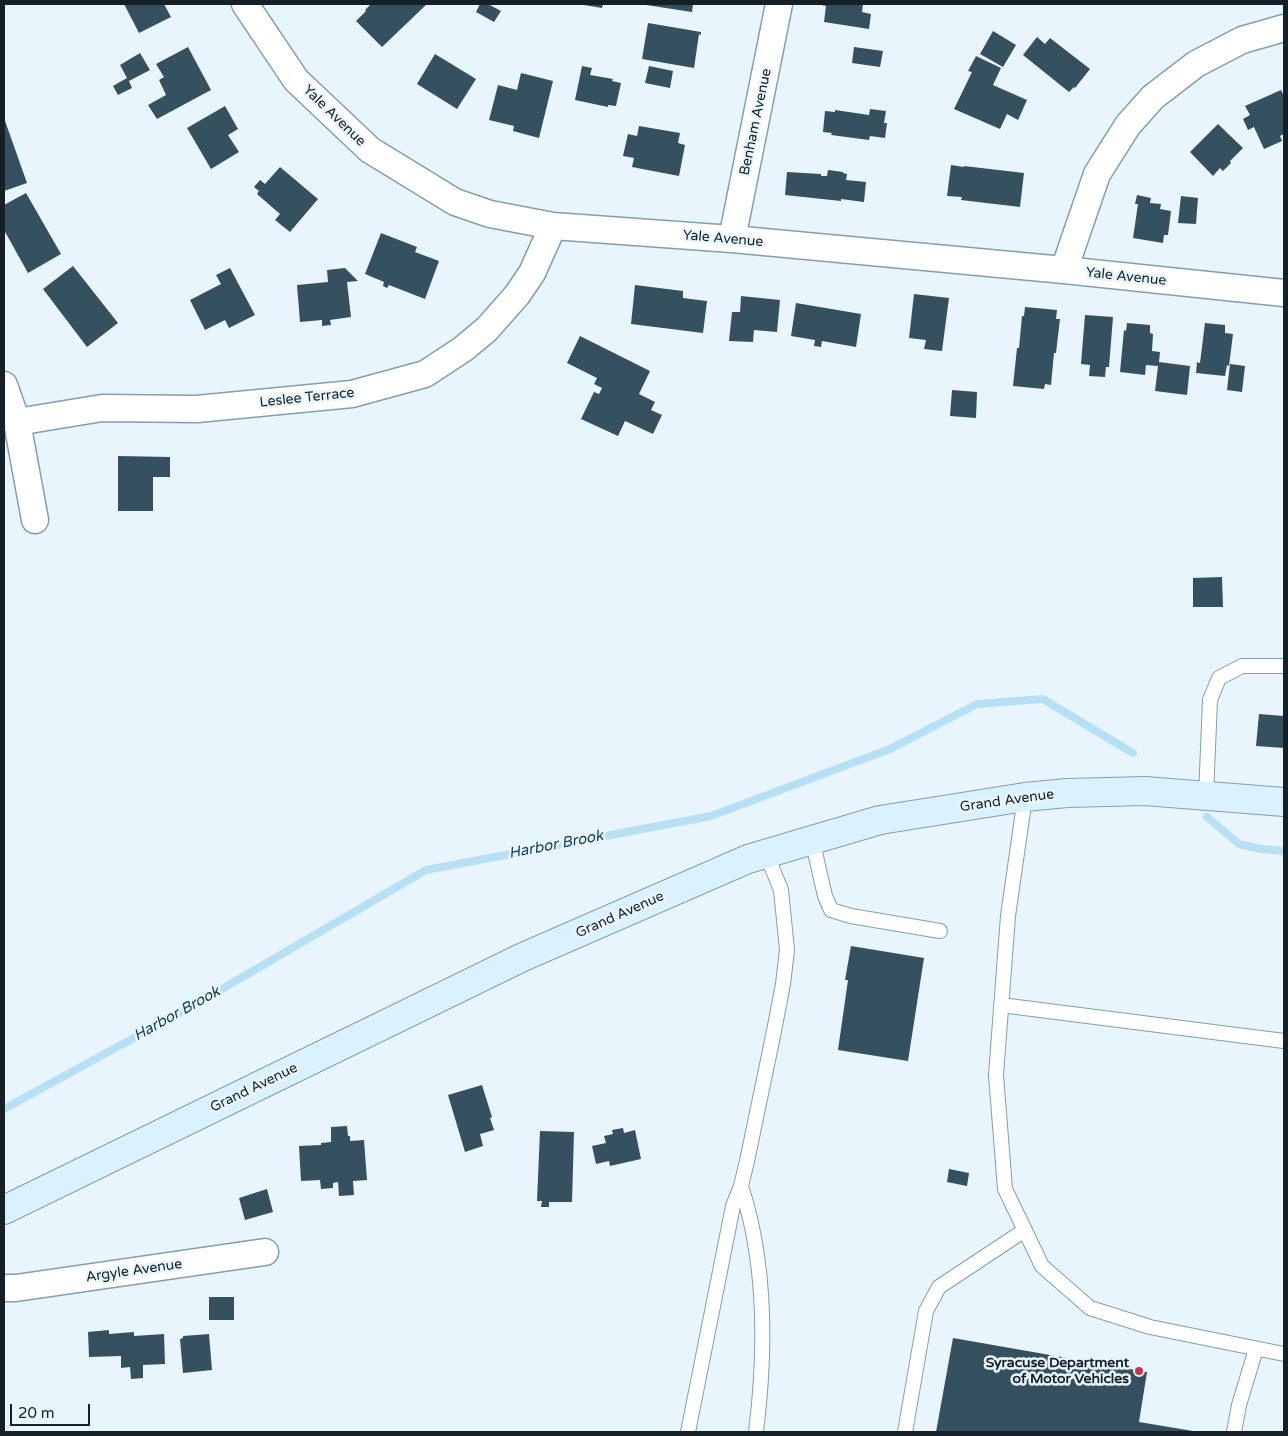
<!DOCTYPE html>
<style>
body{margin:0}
#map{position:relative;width:1288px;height:1436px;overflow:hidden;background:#e9f5fc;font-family:"Varela Round",sans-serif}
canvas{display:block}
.frame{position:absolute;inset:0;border:5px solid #152127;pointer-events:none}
.scale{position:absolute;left:10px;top:1404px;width:80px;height:22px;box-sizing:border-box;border:2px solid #152127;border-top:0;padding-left:6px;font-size:15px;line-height:18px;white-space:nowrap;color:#152127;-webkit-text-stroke:4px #e9f5fc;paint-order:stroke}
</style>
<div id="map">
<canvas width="1288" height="1436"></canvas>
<div class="frame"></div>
<div class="scale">20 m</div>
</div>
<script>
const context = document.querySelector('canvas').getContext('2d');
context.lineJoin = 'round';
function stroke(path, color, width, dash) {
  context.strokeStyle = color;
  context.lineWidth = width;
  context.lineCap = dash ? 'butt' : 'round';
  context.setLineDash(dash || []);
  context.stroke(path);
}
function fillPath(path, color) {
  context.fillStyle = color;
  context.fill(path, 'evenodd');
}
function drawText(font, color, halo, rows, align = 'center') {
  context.font = font + ' "Varela Round",sans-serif';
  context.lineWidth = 5;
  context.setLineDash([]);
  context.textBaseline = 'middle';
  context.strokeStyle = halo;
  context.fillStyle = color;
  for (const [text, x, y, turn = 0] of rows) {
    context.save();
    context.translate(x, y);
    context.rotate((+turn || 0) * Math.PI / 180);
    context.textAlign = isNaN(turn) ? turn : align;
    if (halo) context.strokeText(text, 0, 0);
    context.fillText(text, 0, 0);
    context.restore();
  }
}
stroke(new Path2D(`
 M1207 817 1239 844 1261 849 1284 851
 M4 1109 203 1000 426 870 711 816 890 749 977 704 1043 699 1133 753`), '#b8e0f5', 8);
fillPath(new Path2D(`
 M124 4H164L171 17 139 33Z
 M371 4H427L382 47 356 21 366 11 365 10Z
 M480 4H488L501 11 494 22 476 12Z
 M584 4H603L602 8 584 5Z
 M647 4H693L692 12 646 5Z
 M821 4H863L862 12 871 14 869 29 824 22 826 6 821 5Z
 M648 23 701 32V35L699 34 694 68 642 59Z
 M993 31 1016 45 1003 67 980 54Z
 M1037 37 1045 44 1050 38 1090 69 1075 88 1074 87 1069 92 1023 55Z
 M188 47 211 90 157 119 148 105 166 95 159 80 164 77 156 64Z
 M854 47 883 51 880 67 852 63Z
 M140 53 150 70 129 81 132 88 118 95 113 86 127 78 120 65Z
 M435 54 476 79 457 109 417 84Z
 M976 56 1001 68 993 85 1027 100 1018 120 1007 114 1000 129 954 109 972 72 968 71Z
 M582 66 592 68 590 75 613 79 612 81 621 83 616 106 608 105V107L575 100Z
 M649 66 673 71 670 88 645 83Z
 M521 73 553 81 539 138 513 131 514 126 489 120 498 85 517 90Z
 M1281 90 1284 96V134L1280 136 1282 141 1264 149 1254 127 1248 130 1243 119 1250 115 1245 106Z
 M225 106 238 129 228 135 239 152 211 169 187 128Z
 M870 109 886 111 884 123H887L885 138 870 136 869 140 831 135 832 133 823 132 825 111 835 112V110L869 115Z
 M4 118 27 183 4 191Z
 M1218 124 1243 148 1230 161 1231 163 1223 171 1220 168 1213 176 1190 152Z
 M639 126 680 133 678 143 685 145 679 176 632 167 634 158 623 156 628 134 637 136Z
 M951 165 964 167V166L1024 173 1020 207 961 200 962 197 947 196Z
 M280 167 318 199 290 232 275 220 280 214 257 194 259 191 254 187 260 180 265 184Z
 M828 170 843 172V173L847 174 846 180 866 182 864 202 841 199V201L785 195 787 172 821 174V176H827Z
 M26 193 61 254 28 273 4 230V205Z
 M1137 195 1151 198 1150 203 1161 204 1160 209 1171 211 1168 235H1164L1163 243 1133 238 1138 204H1135Z
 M1181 196 1198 198 1196 224 1178 223Z
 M381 233 417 247 415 252 439 261 425 299 389 285 387 288 383 286 384 282 365 274Z
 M73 266 118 323 87 347 43 289Z
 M230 268 255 315 229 328 225 320 205 330 190 300 221 284 216 275Z
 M345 268 358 281 347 282 351 317 330 320 331 325 322 326V320L300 322 297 285 328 282 327 270Z
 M635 285 683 291V298L707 301 703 333 631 324Z
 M914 294 949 298 942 351 924 349 926 340 909 338Z
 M741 296 780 300 777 332 754 330 753 342 729 341 732 312H740Z
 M796 303 861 314 856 347 822 341 821 347 814 346 815 340 791 336Z
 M1025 307 1057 310 1056 319H1060L1056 353H1054L1051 385 1045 384 1044 389 1013 386 1017 348H1019L1022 316H1024Z
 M1085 315 1113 317 1109 367H1106L1105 377 1089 376 1090 365 1081 364Z
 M1127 323 1150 325V333L1153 334 1152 351 1160 352 1159 362 1190 366 1187 395 1155 391 1158 366 1146 365 1145 375 1120 372 1124 330 1126 331Z
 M1205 323 1225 325V333L1233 334 1229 366 1227 365 1225 376 1196 373 1197 362 1200 363Z
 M580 336 650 371 639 394 655 402 651 410 662 415 653 434 625 421 618 436 581 419 594 392 599 394 602 388 594 384 597 378 567 363Z
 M1230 364 1245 366 1242 392 1227 390Z
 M952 390 977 392 976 418 950 416Z
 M118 456 170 457V477H153V511H118Z
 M1222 577 1223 607H1193V578Z
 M1259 714 1284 716V748L1256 746Z
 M851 946 924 958 908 1061 838 1050 848 980H845Z
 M482 1085 492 1117 490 1118 494 1130 480 1134 483 1146 465 1152 448 1095Z
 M347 1126 348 1136H350V1141L364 1140 367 1180 353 1181 354 1195 339 1196 338 1182 333 1183V1188L321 1189 320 1180 301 1181 299 1146 321 1145V1143L331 1142V1127Z
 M623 1128 624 1133 635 1130 641 1159 610 1166 609 1161 596 1164 592 1146 606 1143 604 1136 613 1134 612 1130Z
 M540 1131 574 1132 572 1202H549V1207H541L542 1201H537Z
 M949 1169 969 1173 967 1186 947 1182Z
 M267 1189 273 1212 245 1220 239 1198Z
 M209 1297H234V1320H209Z
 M109 1330V1334L134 1332V1336L164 1334 165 1364 143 1365V1378L131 1379 130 1367 121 1368V1356L89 1357 88 1332Z
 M209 1334 212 1370 183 1373 180 1339 183 1338V1336Z
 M953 1338 1147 1372 1139 1422 1193 1431V1432H936Z`), '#35515f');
const lane = new Path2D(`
 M1206 796 1210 700 1219 678 1242 666H1284
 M1025 797 1008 916 996 1075 1005 1189 1042 1266 1090 1308 1150 1327 1284 1354
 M812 839 825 896 831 910 851 916 940 931
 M1001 1005 1284 1041
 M741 1186C767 1265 766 1351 756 1432
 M688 1432 733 1206 741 1186 747 1161 773 1036 783 984 787 950 781 890 766 853
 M905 1432 926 1311 939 1287 1025 1230
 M1234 1432 1239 1405 1256 1349`);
const street = new Path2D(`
 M245 4 296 80 370 150 455 202 490 214 553 226 732 239 1064 270 1284 293
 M732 239 779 4
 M1064 270 1097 174 1128 125 1153 97 1196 64 1242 40 1284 28
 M4 385 17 422 35 520
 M17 422 102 408 197 409 352 394 425 374 463 349 487 329 517 295 532 273 553 226
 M4 1288H16L265 1252`);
const secondary = new Path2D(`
 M4 1210 523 957 748 859 880 820 1025 797 1067 793 1145 791 1284 802`);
stroke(lane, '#819faf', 16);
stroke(street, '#819faf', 29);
stroke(secondary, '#819faf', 30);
stroke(lane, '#fff', 14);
stroke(street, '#fff', 26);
stroke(secondary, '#daf2ff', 28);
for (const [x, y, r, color] of [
 [1139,1371,5,"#c63642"]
]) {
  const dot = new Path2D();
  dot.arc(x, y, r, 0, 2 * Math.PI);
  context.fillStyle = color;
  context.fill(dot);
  stroke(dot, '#e9f5fc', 2);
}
drawText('14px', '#152127', '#e9f5fc', [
 ["Yale Avenue",334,116,44],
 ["Benham Avenue",756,122,-78],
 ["Yale Avenue",723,239,5],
 ["Yale Avenue",1126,277,6],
 ["Leslee Terrace",307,398,-6],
 ["Grand Avenue",1007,801,-8],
 ["Grand Avenue",620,915,-24],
 ["Grand Avenue",254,1088,-26],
 ["Argyle Avenue",134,1271,-8]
]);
drawText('bold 14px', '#152127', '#e9f5fc', [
 ["Syracuse Department",1129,1363],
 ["of Motor Vehicles",1129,1379]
], 'right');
drawText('italic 15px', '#114257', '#e9f5fc', [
 ["Harbor Brook",556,845,-11],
 ["Harbor Brook",177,1014,-29]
]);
</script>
